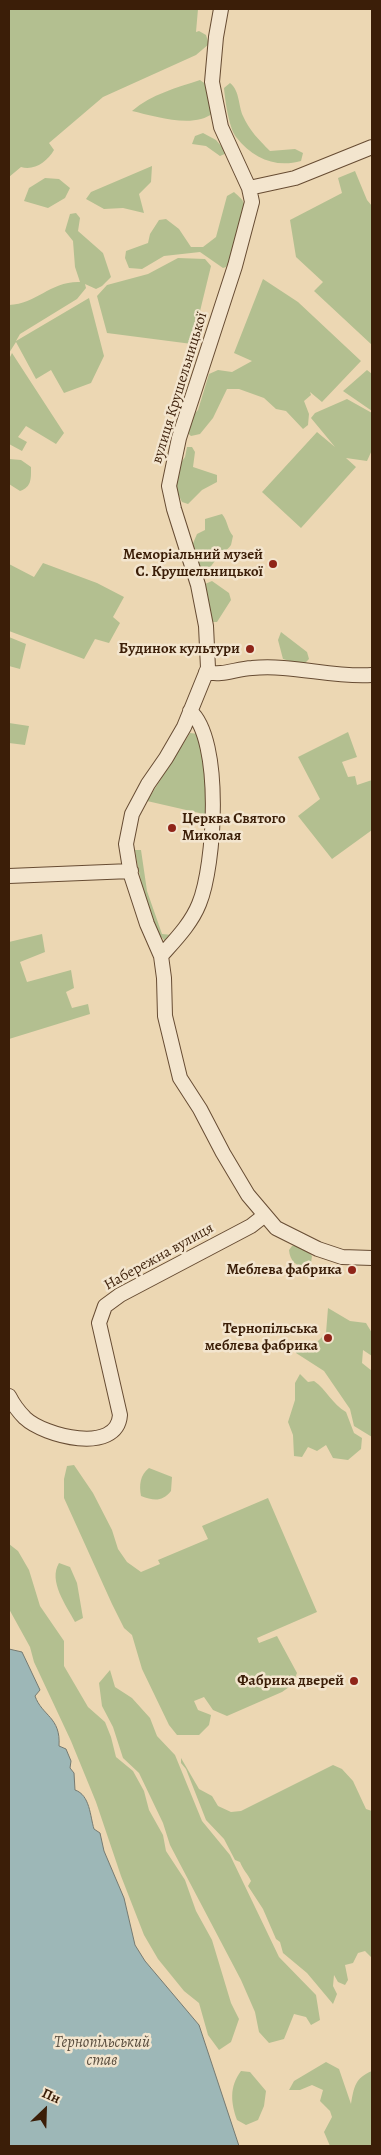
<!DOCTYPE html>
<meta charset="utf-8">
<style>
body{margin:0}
#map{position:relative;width:381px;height:2155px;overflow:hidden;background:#ecd7b3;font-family:Alegreya,serif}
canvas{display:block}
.frame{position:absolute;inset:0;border:10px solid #3b1e08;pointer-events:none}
.north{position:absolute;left:20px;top:2085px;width:50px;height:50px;-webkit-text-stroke:4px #f3e5ce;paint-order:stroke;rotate:24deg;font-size:14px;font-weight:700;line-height:20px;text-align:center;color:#3b1e08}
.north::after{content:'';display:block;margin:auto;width:18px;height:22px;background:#3b1e08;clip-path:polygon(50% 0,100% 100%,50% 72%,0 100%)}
</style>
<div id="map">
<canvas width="381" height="2155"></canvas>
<div class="frame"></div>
<div class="north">Пн</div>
</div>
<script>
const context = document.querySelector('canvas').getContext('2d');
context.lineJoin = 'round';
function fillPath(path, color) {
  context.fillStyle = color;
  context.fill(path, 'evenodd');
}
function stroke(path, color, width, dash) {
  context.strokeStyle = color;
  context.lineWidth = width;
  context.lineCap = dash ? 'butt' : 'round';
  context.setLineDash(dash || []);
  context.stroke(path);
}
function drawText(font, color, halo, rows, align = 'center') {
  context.font = font + ' Alegreya,serif';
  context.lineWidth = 5;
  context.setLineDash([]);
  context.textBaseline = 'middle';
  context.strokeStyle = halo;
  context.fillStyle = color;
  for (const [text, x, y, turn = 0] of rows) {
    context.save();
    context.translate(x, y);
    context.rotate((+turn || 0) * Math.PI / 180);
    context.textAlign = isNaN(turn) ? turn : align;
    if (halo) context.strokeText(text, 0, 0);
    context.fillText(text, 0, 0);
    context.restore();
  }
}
fillPath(new Path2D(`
 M9 9H198L196 32 199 31 206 35 209 44 196 55 103 97 49 143 54 150C47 162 34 171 21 167L9 177Z
 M200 80 207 85 213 113C194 129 154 116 132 111 152 94 176 88 200 80Z
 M230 83C240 91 238 105 243 116 249 130 259 140 270 151L295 149 303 153 301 161C276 168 253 159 236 137 229 128 225 100 224 88Z
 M203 133 216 140 227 153 220 156 206 146 192 144 195 136Z
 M152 166 151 182 139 194 144 213 123 208 104 209 86 199 91 192Z
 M355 171 367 200 372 206V345L314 291 323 282 296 257 290 220 342 193 338 178Z
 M45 178 59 179 70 188 65 198 48 208 24 201 29 188Z
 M234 192C238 196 243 199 244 204 249 224 237 251 226 267L223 268 200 252 164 256 142 269 129 268 125 258 126 251 148 243 150 234 159 220 166 219 179 229 191 247H203L216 237 227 196Z
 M76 213 80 218 78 231 103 253 111 277 102 286 96 289 85 284 86 288 77 299 20 334 16 341 89 298 104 356 91 383 64 393 51 370 36 379 16 342 9 353V305C37 304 50 281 80 282L75 267 73 241 65 231 70 214Z
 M178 258 205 259 211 266 192 344 107 333 97 296 107 285 148 274Z
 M263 279 298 302 361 361 322 402 310 392 311 395 304 401 309 414 308 425 303 429 286 411 276 409 264 398 239 389H227L213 418 200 434 191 436 184 430 189 419 198 410 209 374 218 370 232 372 252 361 234 353Z
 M12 353 64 433 56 444 26 426 18 437 27 442 22 451 9 444V359Z
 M367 370 372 374V411L343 391Z
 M347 399 372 413V450L367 461 346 458 356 467 301 528 262 492 317 432 335 447 311 418 315 413Z
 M187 447H192L195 452 193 467 217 475V482L202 490 188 504 182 502 175 488 178 467 185 457Z
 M9 459 21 460 31 467C31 478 32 487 20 491L9 484Z
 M222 514C228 521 227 529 233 536L231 545C222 557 211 560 207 576L203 577 191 548 197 534 205 530V519Z
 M43 563 97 583 124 597 113 617 120 623 109 643 95 639 84 659 9 631V564L34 577Z
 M212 581 229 593 231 600 217 622H212L205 584Z
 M281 632 307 652 309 659 303 665 283 659 278 640Z
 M9 637 26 644 20 669 9 666Z
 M9 723 29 726 25 745 9 743Z
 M348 732 357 757 342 762 348 777 355 776 357 785 372 780V830L332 859 298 816 320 799 298 757Z
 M190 733 199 734 202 737 208 815 147 801Z
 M135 850H141L147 891 162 934 172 935 196 904 169 940H164C150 926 138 871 135 850Z
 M42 934 45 952 20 962 27 982 71 970 74 988 66 992 72 1008 88 1004 90 1014 9 1039V942Z
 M292 1246C300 1245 307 1250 312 1256L311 1263 308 1267C296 1267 290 1261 289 1250Z
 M328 1308 350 1321 366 1323 372 1333V1356L363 1350 362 1363 372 1371V1437L354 1426 350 1409 324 1371 296 1353 298 1346 302 1345 312 1347 326 1333Z
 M300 1374 308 1382 314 1381C327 1390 332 1404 346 1412L354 1433 362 1438 361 1449 348 1460 333 1458 326 1445 317 1451 308 1447 302 1457 294 1456 293 1435 288 1422 295 1400V1383Z
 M74 1465 93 1493 112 1530 118 1549 127 1562 141 1572 160 1564 158 1560 208 1539 202 1526 268 1498 317 1612 257 1638 259 1643 277 1636 297 1673 292 1685 282 1692 227 1716 213 1710 204 1697 194 1701 198 1710 211 1715 209 1725 199 1735H177L169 1725 142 1669 132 1635 124 1628 112 1604 64 1498V1479L67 1466Z
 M149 1468 172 1477 171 1491C162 1502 154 1501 141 1496 139 1485 140 1475 149 1468Z
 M9 1544 18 1551 29 1570 40 1606 64 1641V1666L88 1707 105 1722 111 1737 116 1757 133 1771 144 1791 149 1810 163 1835 166 1851 185 1880 196 1911 212 1940 231 2003 239 2019 231 2042 219 2050 208 2035 199 2003 184 1991 158 1959 144 1935 121 1876 96 1802 71 1741 34 1662 30 1647 9 1609Z
 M59 1563 70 1567 77 1583 83 1618 75 1622C66 1605 48 1581 59 1563Z
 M110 1670 115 1687 132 1698 150 1718 157 1736 175 1755 202 1821 230 1855 279 1957 316 1995 320 2020 311 2025 306 2017 294 2014 284 2039 269 2043 259 2032 255 2012 241 1980 170 1845 163 1823 139 1773 123 1758 113 1727 102 1706 99 1683Z
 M181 1758 199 1789 212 1796 218 1806 231 1812 241 1811 333 1765 342 1769 353 1781 366 1809 372 1811V1958L365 1951 358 1953 353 1963 345 1965 348 1980 345 1985 338 1982 334 1975 333 1986 337 1994 333 2004 307 1973 283 1953 280 1942 276 1939 263 1909 248 1886 251 1881C248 1874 243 1870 240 1862L235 1860 224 1839 206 1820 186 1769 181 1763Z
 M326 2062 339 2069 351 2104C354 2087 355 2078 372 2071V2146H330L324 2132 332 2117 330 2111 320 2101 323 2090 312 2085 300 2090H289L294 2081Z
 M241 2071 250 2072 266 2091 264 2106 258 2120 246 2125 237 2120C231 2103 229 2087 241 2071Z`), '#b3bf90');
const water = new Path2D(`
 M9 1649 22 1652 40 1690 35 1696C42 1716 61 1717 59 1746L66 1749 71 1761 70 1768 74 1773 75 1790C90 1795 90 1816 94 1829L100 1833 104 1851 124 1898 135 1945 145 1961 199 2025 239 2146H9Z`);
fillPath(water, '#9db7b7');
stroke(water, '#767a71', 1);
const street = new Path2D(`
 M221 9 216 37 212 82 221 127 249 188 252 202 235 266 179 438 169 486 174 509 198 585 206 626 208 668 184 727 166 758 148 784 132 814 126 844 131 875 147 924 161 956 164 978 165 1016 180 1078 200 1109 223 1153 248 1195 276 1228 318 1249 342 1257 372 1258
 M249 188 295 178 372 147
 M206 672C223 676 235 669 252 668 293 664 332 678 372 675
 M9 876 131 871
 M161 956C175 940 191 924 199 904 215 866 223 739 190 711
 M9 1396C13 1404 19 1412 25 1418 44 1436 117 1455 120 1415L99 1323 105 1306 120 1295 251 1226 265 1215`);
stroke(street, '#674c33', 16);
stroke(street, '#f3e5ce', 14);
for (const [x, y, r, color] of [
 [273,564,5,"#8f2418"],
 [250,649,5,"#8f2418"],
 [172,828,5,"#8f2418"],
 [352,1270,5,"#8f2418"],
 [328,1338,5,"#8f2418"],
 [354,1681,5,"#8f2418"]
]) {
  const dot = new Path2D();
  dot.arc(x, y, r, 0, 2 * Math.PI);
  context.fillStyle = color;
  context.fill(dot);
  stroke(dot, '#f3e5ce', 2);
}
drawText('15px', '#3b1e08', '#f3e5ce', [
 ["вулиця Крушельницької",180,388,-73],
 ["Набережна вулиця",159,1257,-29]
]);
drawText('bold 15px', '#3b1e08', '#f3e5ce', [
 ["Меморіальний музей",263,555],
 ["С. Крушельницької",263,572],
 ["Будинок культури",240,649],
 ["Церква Святого",182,819,"left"],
 ["Миколая",182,836,"left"],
 ["Меблева фабрика",342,1270],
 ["Тернопільська",318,1329],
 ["меблева фабрика",318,1346],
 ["Фабрика дверей",344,1681]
], 'right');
drawText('italic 16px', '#584c3d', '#f3e5ce', [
 ["Тернопільський",102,2043],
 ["став",102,2061]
]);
</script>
